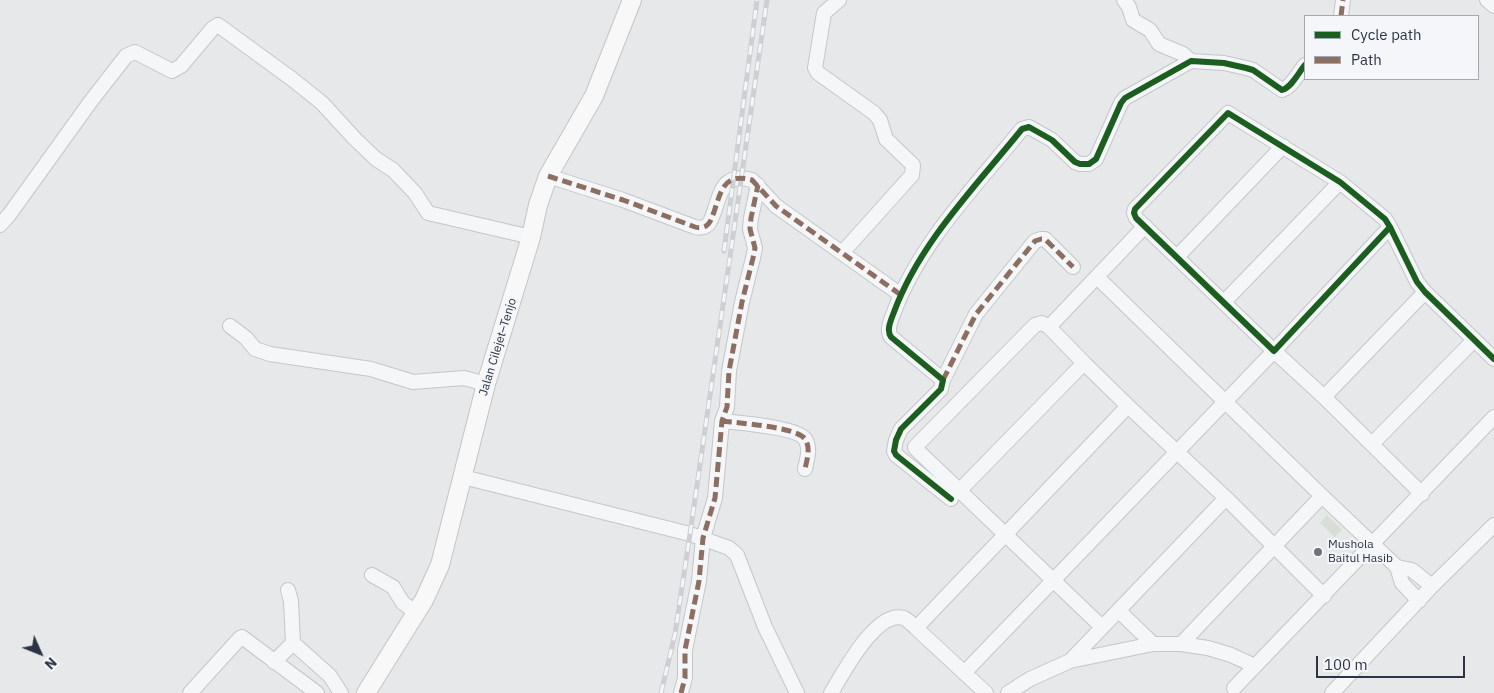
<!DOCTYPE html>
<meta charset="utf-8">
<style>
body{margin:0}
#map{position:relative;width:1494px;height:693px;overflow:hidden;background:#e6e8ea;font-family:"IBM Plex Sans",sans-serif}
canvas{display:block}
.legend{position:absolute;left:1304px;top:15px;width:175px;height:65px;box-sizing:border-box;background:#f4f6f9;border:1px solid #a4a8b1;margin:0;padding:6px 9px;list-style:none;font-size:15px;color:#2b3445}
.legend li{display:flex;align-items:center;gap:10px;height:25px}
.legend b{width:25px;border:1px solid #a4a8b1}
.north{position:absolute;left:15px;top:628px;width:50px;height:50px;-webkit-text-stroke:4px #f4f6f9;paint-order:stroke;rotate:134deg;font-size:14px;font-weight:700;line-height:20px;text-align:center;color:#2b3445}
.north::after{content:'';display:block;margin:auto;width:18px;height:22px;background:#2b3445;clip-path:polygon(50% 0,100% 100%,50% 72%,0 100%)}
.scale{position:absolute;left:1316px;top:656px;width:149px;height:22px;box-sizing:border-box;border:2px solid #2b3445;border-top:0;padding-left:6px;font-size:15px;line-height:18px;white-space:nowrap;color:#2b3445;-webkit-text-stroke:4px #f4f6f9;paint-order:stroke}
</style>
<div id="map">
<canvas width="1494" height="693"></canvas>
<ul class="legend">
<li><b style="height:6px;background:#1b5e20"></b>Cycle path</li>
<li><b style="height:6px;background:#8d6e63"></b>Path</li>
</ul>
<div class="north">N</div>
<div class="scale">100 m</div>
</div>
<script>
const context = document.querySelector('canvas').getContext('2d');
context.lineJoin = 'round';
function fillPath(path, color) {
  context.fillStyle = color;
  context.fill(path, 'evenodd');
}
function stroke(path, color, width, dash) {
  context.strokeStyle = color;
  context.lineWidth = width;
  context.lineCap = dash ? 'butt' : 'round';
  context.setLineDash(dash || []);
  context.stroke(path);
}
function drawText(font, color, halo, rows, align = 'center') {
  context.font = font + ' "IBM Plex Sans",sans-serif';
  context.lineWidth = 4;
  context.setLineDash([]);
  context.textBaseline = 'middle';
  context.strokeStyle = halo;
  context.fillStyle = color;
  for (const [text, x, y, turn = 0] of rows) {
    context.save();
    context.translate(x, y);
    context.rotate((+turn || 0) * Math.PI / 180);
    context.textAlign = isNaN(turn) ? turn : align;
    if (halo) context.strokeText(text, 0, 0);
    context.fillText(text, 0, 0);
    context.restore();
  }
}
fillPath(new Path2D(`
 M1327 515 1342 530 1335 537 1320 523Z`), '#d6ded6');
const minor = new Path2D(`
 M839 0 824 13 815 68 818 73 874 113 880 120 886 139 913 165 912 175 842 253
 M1124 0 1129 7 1133 20 1150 30 1159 44 1183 54 1191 61
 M1487 0 1494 6
 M1341 16 1343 0
 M548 176 623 200 695 227C698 228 703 228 706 226 711 223 712 217 714 212 721 191 724 172 752 180L776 206 901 295
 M0 225 9 215 91 101 126 56 135 52 172 71 181 66 213 28 218 25 292 79 322 103 355 139 376 159 393 170 415 193 428 213 531 237
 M1390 227 1274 351 1136 218 1134 213 1135 209 1228 113 1340 182 1385 219 1390 227 1417 282 1425 292 1494 359
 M1177 257 1283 146
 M1097 277 1322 496 1397 567 1402 583 1419 601
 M1224 302 1340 182
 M230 326 246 338 255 349 270 354 371 369 413 382 464 378 486 384
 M1049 327 1042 323 1035 325 915 447 916 449 1102 627
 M1084 363 1049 327 1145 226
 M943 380 976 314 1035 241 1041 239H1045L1073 267
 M1324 397 1425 292
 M722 421C738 423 797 427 805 439 811 448 807 459 805 469
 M1372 444 1474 340
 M463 477 690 534 729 548 737 555 765 627 797 693
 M960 490 1084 363 1128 406
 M951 499 896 455 894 451 896 440 901 429 941 389 943 380 891 337C886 330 891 320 894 312 920 242 976 186 1022 129L1029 127 1052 140 1075 162 1080 164H1089L1096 159 1121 103 1125 98 1191 61 1224 63 1246 68 1253 70 1282 90C1292 87 1298 73 1305 65
 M1397 567 1412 570 1432 586
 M372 575 393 587 403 603 416 612
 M288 590 291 601 293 643 330 676 341 693
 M1119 611 1153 644
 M1181 644 1322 496
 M1070 661 1226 498
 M274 662 293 643
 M964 673 1274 351 1324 397 1422 494
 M1234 688 1494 417
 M190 693 240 638 242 637 317 693
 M681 693 685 678V650L699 581 703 538 715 498 722 421 727 407 729 371 742 302 753 258 755 248 750 229 751 218 758 185
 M831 693C843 674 876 609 904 618 908 620 913 625 916 628
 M986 693 916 628 1128 406 1226 498 1324 596
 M1008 693 1030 679 1070 661 1153 644H1181L1208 648 1231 655 1255 666
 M1332 693 1432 586 1494 525`);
const major = new Path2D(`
 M366 693 424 600 440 565 486 384 531 237 538 205 548 176 594 96 632 0`);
stroke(minor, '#c4c6c8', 16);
stroke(major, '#c2c5c8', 20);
stroke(minor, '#f5f6f7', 14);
stroke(major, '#f8f8f8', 18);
const rail = new Path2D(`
 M724 251 757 0
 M661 693 675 634 690 534 767 0`);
stroke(rail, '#cecfd2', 5);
stroke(rail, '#f4f6f9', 3, [9]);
stroke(new Path2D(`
 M1341 16 1343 0
 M548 176 623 200 695 227C698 228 703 228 706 226 711 223 712 217 714 212 721 191 724 172 752 180L776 206 901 295
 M943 380 976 314 1035 241 1041 239H1045L1073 267
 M722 421C738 423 797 427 805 439 811 448 807 459 805 469
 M681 693 685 678V650L699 581 703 538 715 498 722 421 727 407 729 371 742 302 753 258 755 248 750 229 751 218 758 185`), '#8d6e63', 5, [10, 5]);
stroke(new Path2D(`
 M1390 227 1274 351 1136 218 1134 213 1135 209 1228 113 1340 182 1385 219 1390 227 1417 282 1425 292 1494 359
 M951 499 896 455 894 451 896 440 901 429 941 389 943 380 891 337C886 330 891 320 894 312 920 242 976 186 1022 129L1029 127 1052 140 1075 162 1080 164H1089L1096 159 1121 103 1125 98 1191 61 1224 63 1246 68 1253 70 1282 90C1292 87 1298 73 1305 65`), '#1b5e20', 6);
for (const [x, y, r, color] of [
 [1318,552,5,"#6c737f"]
]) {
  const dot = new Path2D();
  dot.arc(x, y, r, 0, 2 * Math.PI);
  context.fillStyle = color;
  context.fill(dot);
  stroke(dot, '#f4f6f9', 2);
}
drawText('12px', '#2b3445', '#f4f6f9', [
 ["Jalan Cilejet–Tenjo",498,347,-73]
]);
drawText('12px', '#2b3445', '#f4f6f9', [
 ["Mushola",1328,545],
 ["Baitul Hasib",1328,559]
], 'left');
</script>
